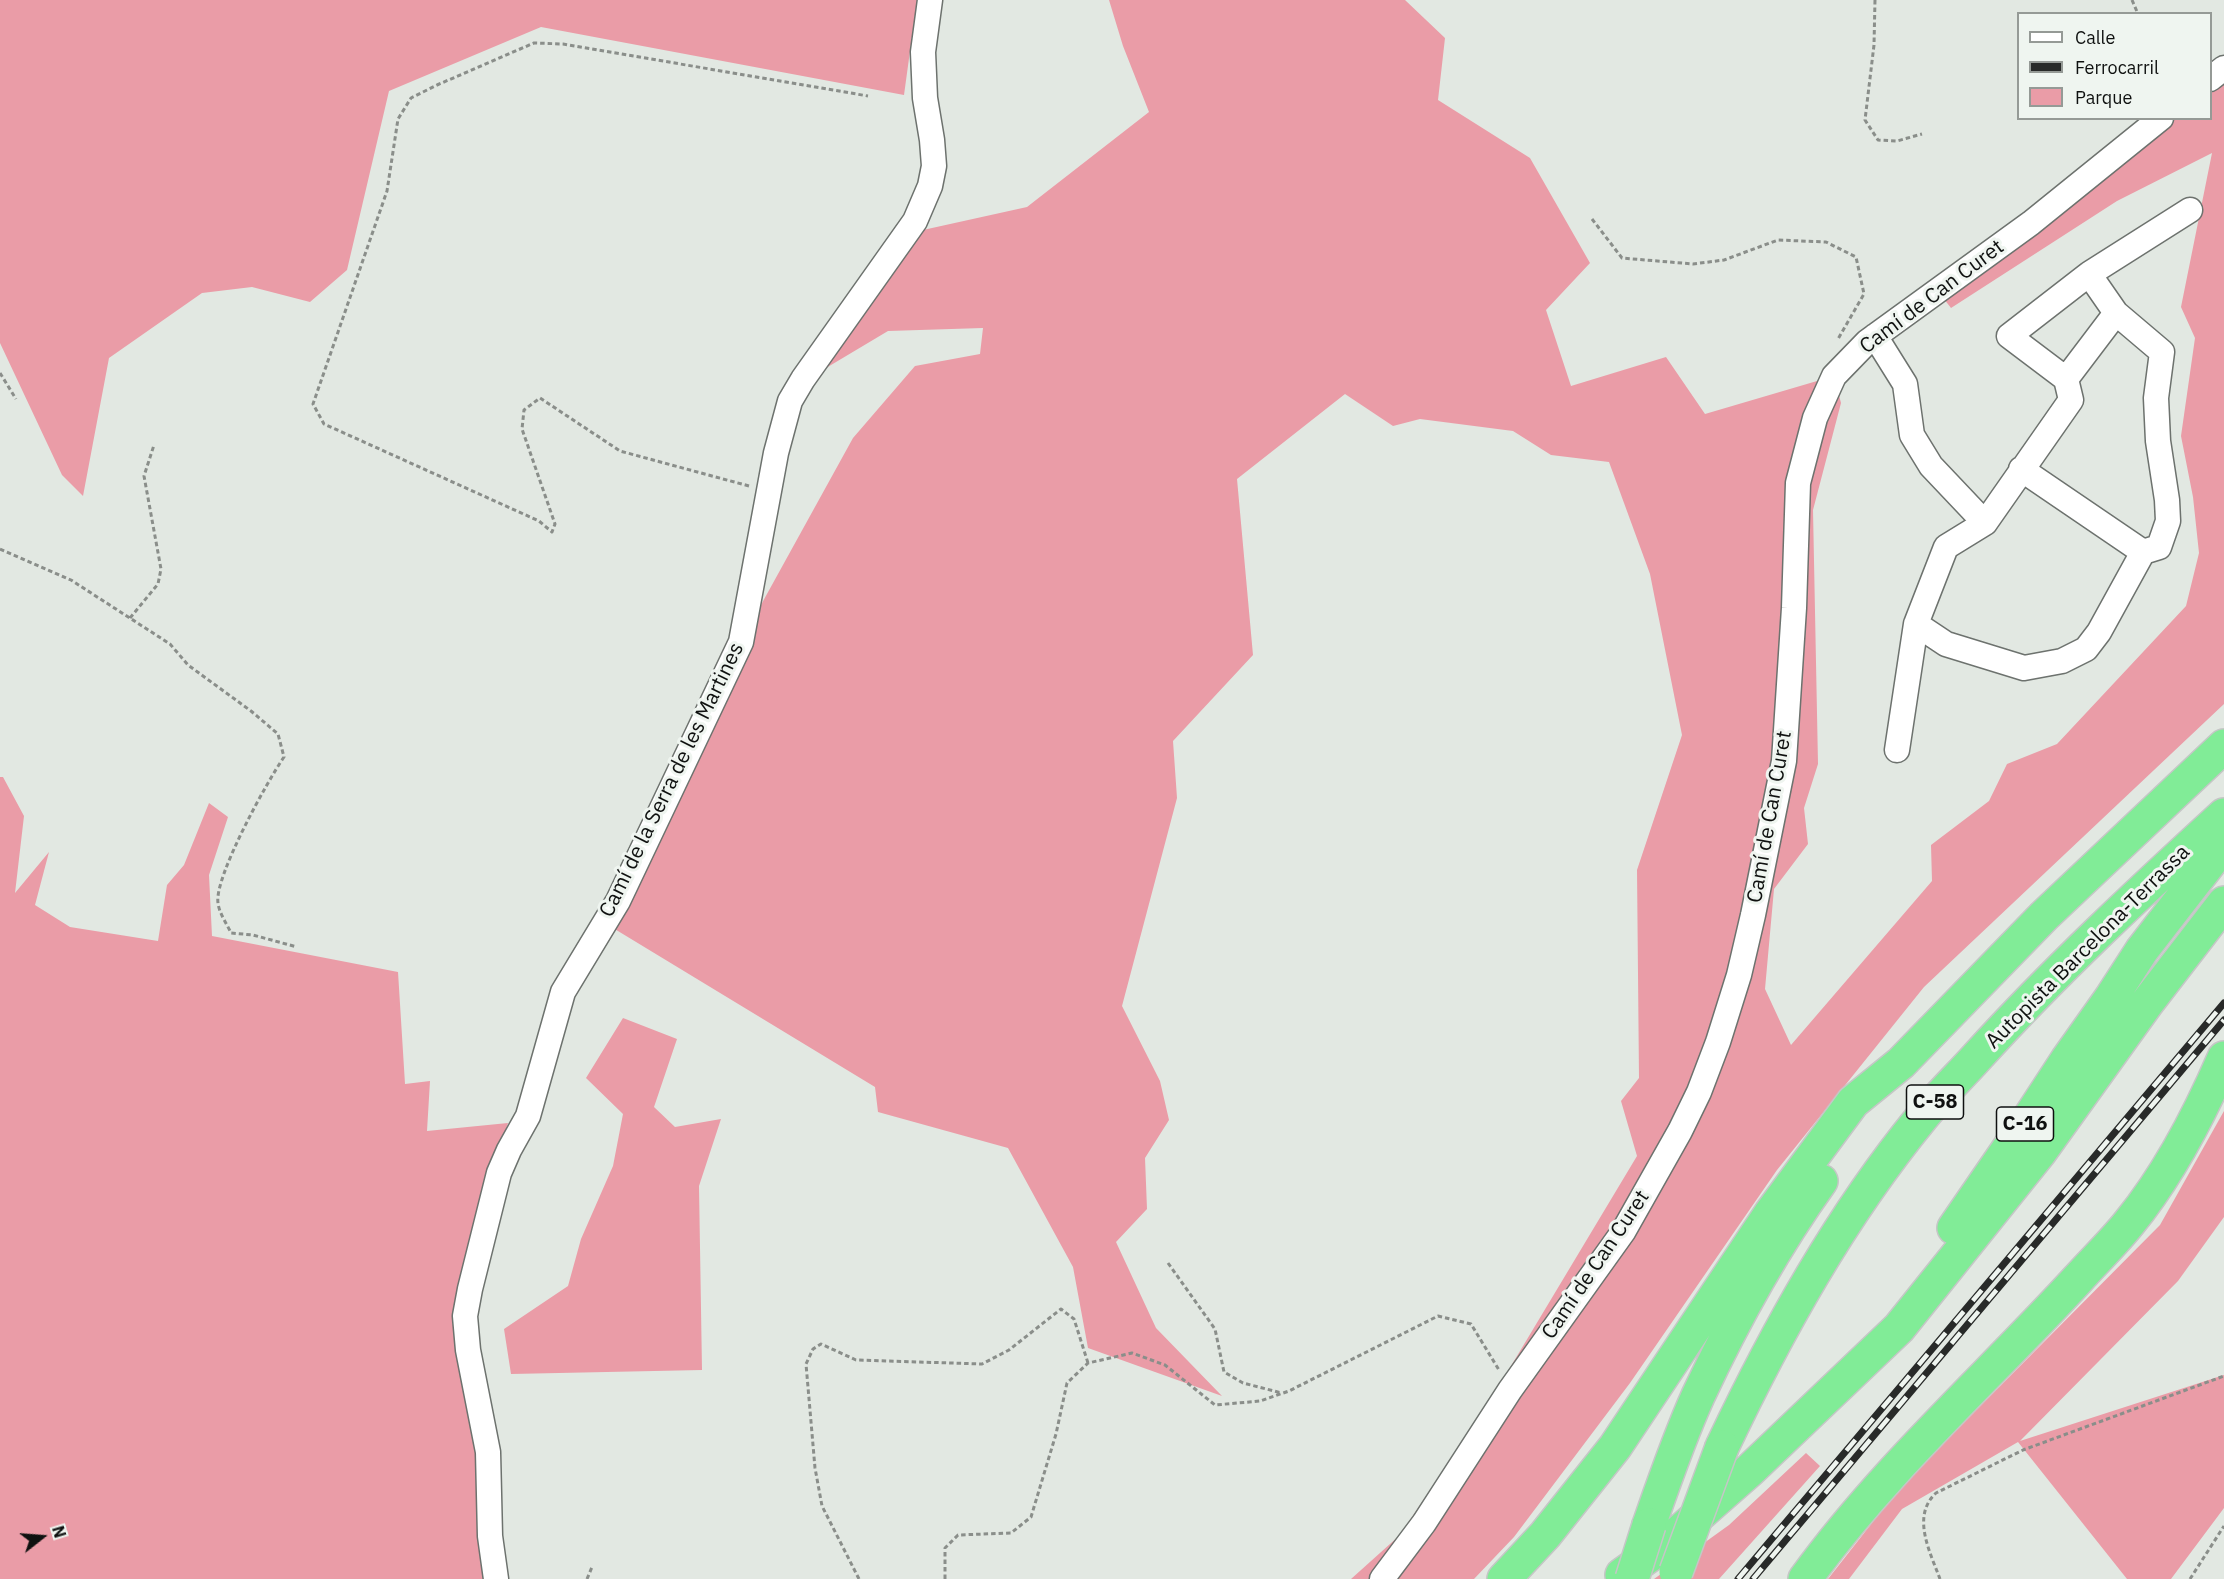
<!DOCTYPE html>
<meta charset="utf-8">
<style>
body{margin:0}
#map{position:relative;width:2224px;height:1579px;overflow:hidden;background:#e2e8e2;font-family:"IBM Plex Sans",sans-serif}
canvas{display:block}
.legend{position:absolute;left:2017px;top:12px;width:195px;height:108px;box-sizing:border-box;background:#eff5f0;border:2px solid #959a96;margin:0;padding:8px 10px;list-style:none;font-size:18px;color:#0f1110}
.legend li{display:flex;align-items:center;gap:12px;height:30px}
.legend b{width:30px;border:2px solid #959a96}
.north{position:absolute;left:12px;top:1507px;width:60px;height:60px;-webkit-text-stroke:4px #eff5f0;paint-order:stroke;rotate:73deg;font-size:16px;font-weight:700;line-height:24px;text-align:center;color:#0f1110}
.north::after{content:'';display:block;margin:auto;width:21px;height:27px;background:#0f1110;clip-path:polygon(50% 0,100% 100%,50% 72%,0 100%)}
</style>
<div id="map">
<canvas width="2224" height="1579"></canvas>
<ul class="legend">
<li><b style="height:8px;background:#fff"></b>Calle</li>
<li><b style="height:8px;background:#282a29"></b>Ferrocarril</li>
<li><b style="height:16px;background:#ea9ca7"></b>Parque</li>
</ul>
<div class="north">N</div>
</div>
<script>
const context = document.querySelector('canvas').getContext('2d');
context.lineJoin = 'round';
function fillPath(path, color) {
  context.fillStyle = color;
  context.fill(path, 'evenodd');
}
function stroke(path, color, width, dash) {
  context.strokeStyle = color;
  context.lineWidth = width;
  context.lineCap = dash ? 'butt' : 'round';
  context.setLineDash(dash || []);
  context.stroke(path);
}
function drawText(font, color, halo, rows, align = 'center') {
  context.font = font + ' "IBM Plex Sans",sans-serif';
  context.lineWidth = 6;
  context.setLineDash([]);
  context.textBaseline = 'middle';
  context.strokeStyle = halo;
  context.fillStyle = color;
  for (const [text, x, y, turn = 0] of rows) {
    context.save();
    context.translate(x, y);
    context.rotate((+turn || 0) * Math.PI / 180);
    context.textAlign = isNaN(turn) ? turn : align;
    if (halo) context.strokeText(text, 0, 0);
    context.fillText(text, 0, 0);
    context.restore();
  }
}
fillPath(new Path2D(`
 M0 0H917L904 95 541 27 389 91 347 270 310 302 252 287 202 293 109 358 83 496 62 475 0 343Z
 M1109 0H1405L1445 38 1438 100 1530 158 1590 263 1546 310 1571 386 1666 357 1705 414 1834 376 1841 403 1813 510 1818 764 1804 808 1808 844 1774 889 1765 989 1791 1045 1932 881 1931 845 1989 801 2007 764 2057 744 2186 606 2199 553 2193 497 2181 436 2195 338 2181 307 2212 153 2117 201 1951 308 1937 290 2168 119 2210 118 2211 90 2224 80V704L1924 987 1777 1170 1630 1383 1514 1537 1474 1579H1351L1400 1535 1490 1401 1637 1156 1621 1101 1639 1078 1637 870 1682 735 1650 574 1609 462 1551 455 1513 431 1420 419 1393 426 1345 394 1237 479 1253 655 1173 741 1177 798 1122 1006 1160 1081 1169 1120 1145 1158 1147 1209 1116 1242 1156 1328 1222 1396 1088 1348 1073 1267 1008 1148 878 1112 875 1087 613 928 705 741 762 603 853 438 915 366 980 354 983 328 888 331 826 368 923 230 1027 207 1149 112 1123 46Z
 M0 777H3L24 816 15 893 49 852 35 905 70 927 158 941 167 885 184 865 209 803 228 817 209 875 212 936 398 972 405 1084 430 1081 427 1131 508 1123 478 1209 452 1320 479 1470 480 1560 484 1579H0Z
 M623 1018 677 1039 654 1107 675 1127 721 1119 699 1186 702 1370 511 1374 504 1329 568 1286 581 1239 613 1166 623 1114 586 1078Z
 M2224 1111V1217L2178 1281 2020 1441 2224 1375V1508L2171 1579H2127L2018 1442 1902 1509 1849 1579H1828L1901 1486 2160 1225Z
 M1806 1453 1820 1466 1719 1579H1654L1729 1525Z`), '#ea9ca7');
const minor = new Path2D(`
 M2210 79 2224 68
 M2116 313 2089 274 2190 210
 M1875 336 1905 384 1912 435 1931 466 1985 523 2071 400 2066 379 2116 313 2162 352 2156 398 2158 441 2167 500 2168 521 2159 547 2143 552 2021 469
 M2066 379 2009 336 2089 274
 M1985 523 1946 547 1916 624 1946 644 2024 668 2062 661 2086 649 2099 632 2143 552
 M1897 750 1916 624
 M496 1579 490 1536 488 1452 468 1350 465 1316 470 1289 499 1173 509 1150 528 1116 563 992 618 901 741 642 776 453 790 401 803 379 915 221 930 186 934 166 932 140 925 98 923 52 930 0
 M1382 1579 1424 1523 1510 1390 1623 1232 1680 1131 1699 1092 1718 1042 1739 975 1753 915 1784 761 1794 608 1798 483 1815 418 1834 376 1867 342 2031 223 2161 118`);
const highway = new Path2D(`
 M1954 1228 2020 1132 2067 1060 2111 998 2142 950 2224 844
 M1722 1447C1777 1331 1840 1217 1922 1117 1939 1096 1959 1077 1977 1057 2055 971 2139 893 2224 815
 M1649 1525C1664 1482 1679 1438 1698 1396 1733 1321 1773 1248 1821 1181
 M1622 1575 1668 1542 1750 1470 1899 1328 2040 1152 2147 1003 2224 903
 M1504 1579 1545 1535 1615 1447 1771 1213 1853 1102 1901 1063 2044 916 2224 746
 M1805 1579C1884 1470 1986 1379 2077 1280 2094 1261 2113 1243 2129 1223 2169 1174 2199 1116 2224 1058`);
stroke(minor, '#6d726e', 27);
stroke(highway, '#c5c6c6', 36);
stroke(new Path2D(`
 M1875 0 1874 45 1865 120 1878 140 1897 141 1922 134
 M2132 0 2138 14
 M1592 219 1622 258 1693 264 1724 260 1778 240 1826 242 1856 257 1864 294 1838 339
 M0 373 16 399
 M749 486 620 451 540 398 524 410 522 429 555 524 552 532 539 521 324 424 313 404 387 191 398 119 411 98 437 85 534 43 563 44 868 96
 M0 549 71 580 170 644 188 665 251 711 278 734 284 757C268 780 214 877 218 903 219 913 227 924 231 933L253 935 297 947
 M130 618 158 584 161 569 144 476 154 445
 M1168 1263 1215 1329 1224 1372 1243 1383 1282 1393
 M587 1579 592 1567
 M859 1579 822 1506 815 1468 806 1364 813 1349 821 1344 856 1360 982 1364 1009 1350 1061 1309 1074 1319 1088 1363
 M945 1579V1548L958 1535 1011 1533 1031 1517 1056 1434 1067 1383 1088 1363 1132 1353 1165 1365 1215 1405 1260 1401 1289 1391 1438 1316 1471 1324 1499 1370
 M1940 1579C1930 1552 1911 1516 1936 1493L2023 1450 2224 1376
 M2190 1579 2224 1526`), '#8a8e8a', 3, [4.5, 3]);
stroke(minor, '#fff', 24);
stroke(highway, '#81ec97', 33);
const rail = new Path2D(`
 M1738 1579 2224 1003
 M1753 1579 2224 1020`);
stroke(rail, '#282a29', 7);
stroke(rail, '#eff5f0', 4.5, [14]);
const highwayBridge = new Path2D(`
 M1676 1572 1722 1447
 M1632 1579 1649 1525`);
stroke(highwayBridge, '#c5c6c6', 36, []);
stroke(highwayBridge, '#81ec97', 33);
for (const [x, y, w] of [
 [1935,1102,57],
 [2025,1124,57]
]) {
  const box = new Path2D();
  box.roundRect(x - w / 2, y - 17, w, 34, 4.5);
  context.fillStyle = '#eff5f0';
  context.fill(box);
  stroke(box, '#0f1110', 1.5);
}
drawText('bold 20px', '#0f1110', null, [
 ["C-58",1935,1102],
 ["C-16",2025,1124]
]);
drawText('21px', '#0f1110', '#eff5f0', [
 ["Camí de Can Curet",1932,297,-37],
 ["Camí de la Serra de les Martines",672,780,-64],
 ["Camí de Can Curet",1770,817,-80],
 ["Autopista Barcelona-Terrassa",2088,947,-45],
 ["Camí de Can Curet",1596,1265,-56]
]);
</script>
